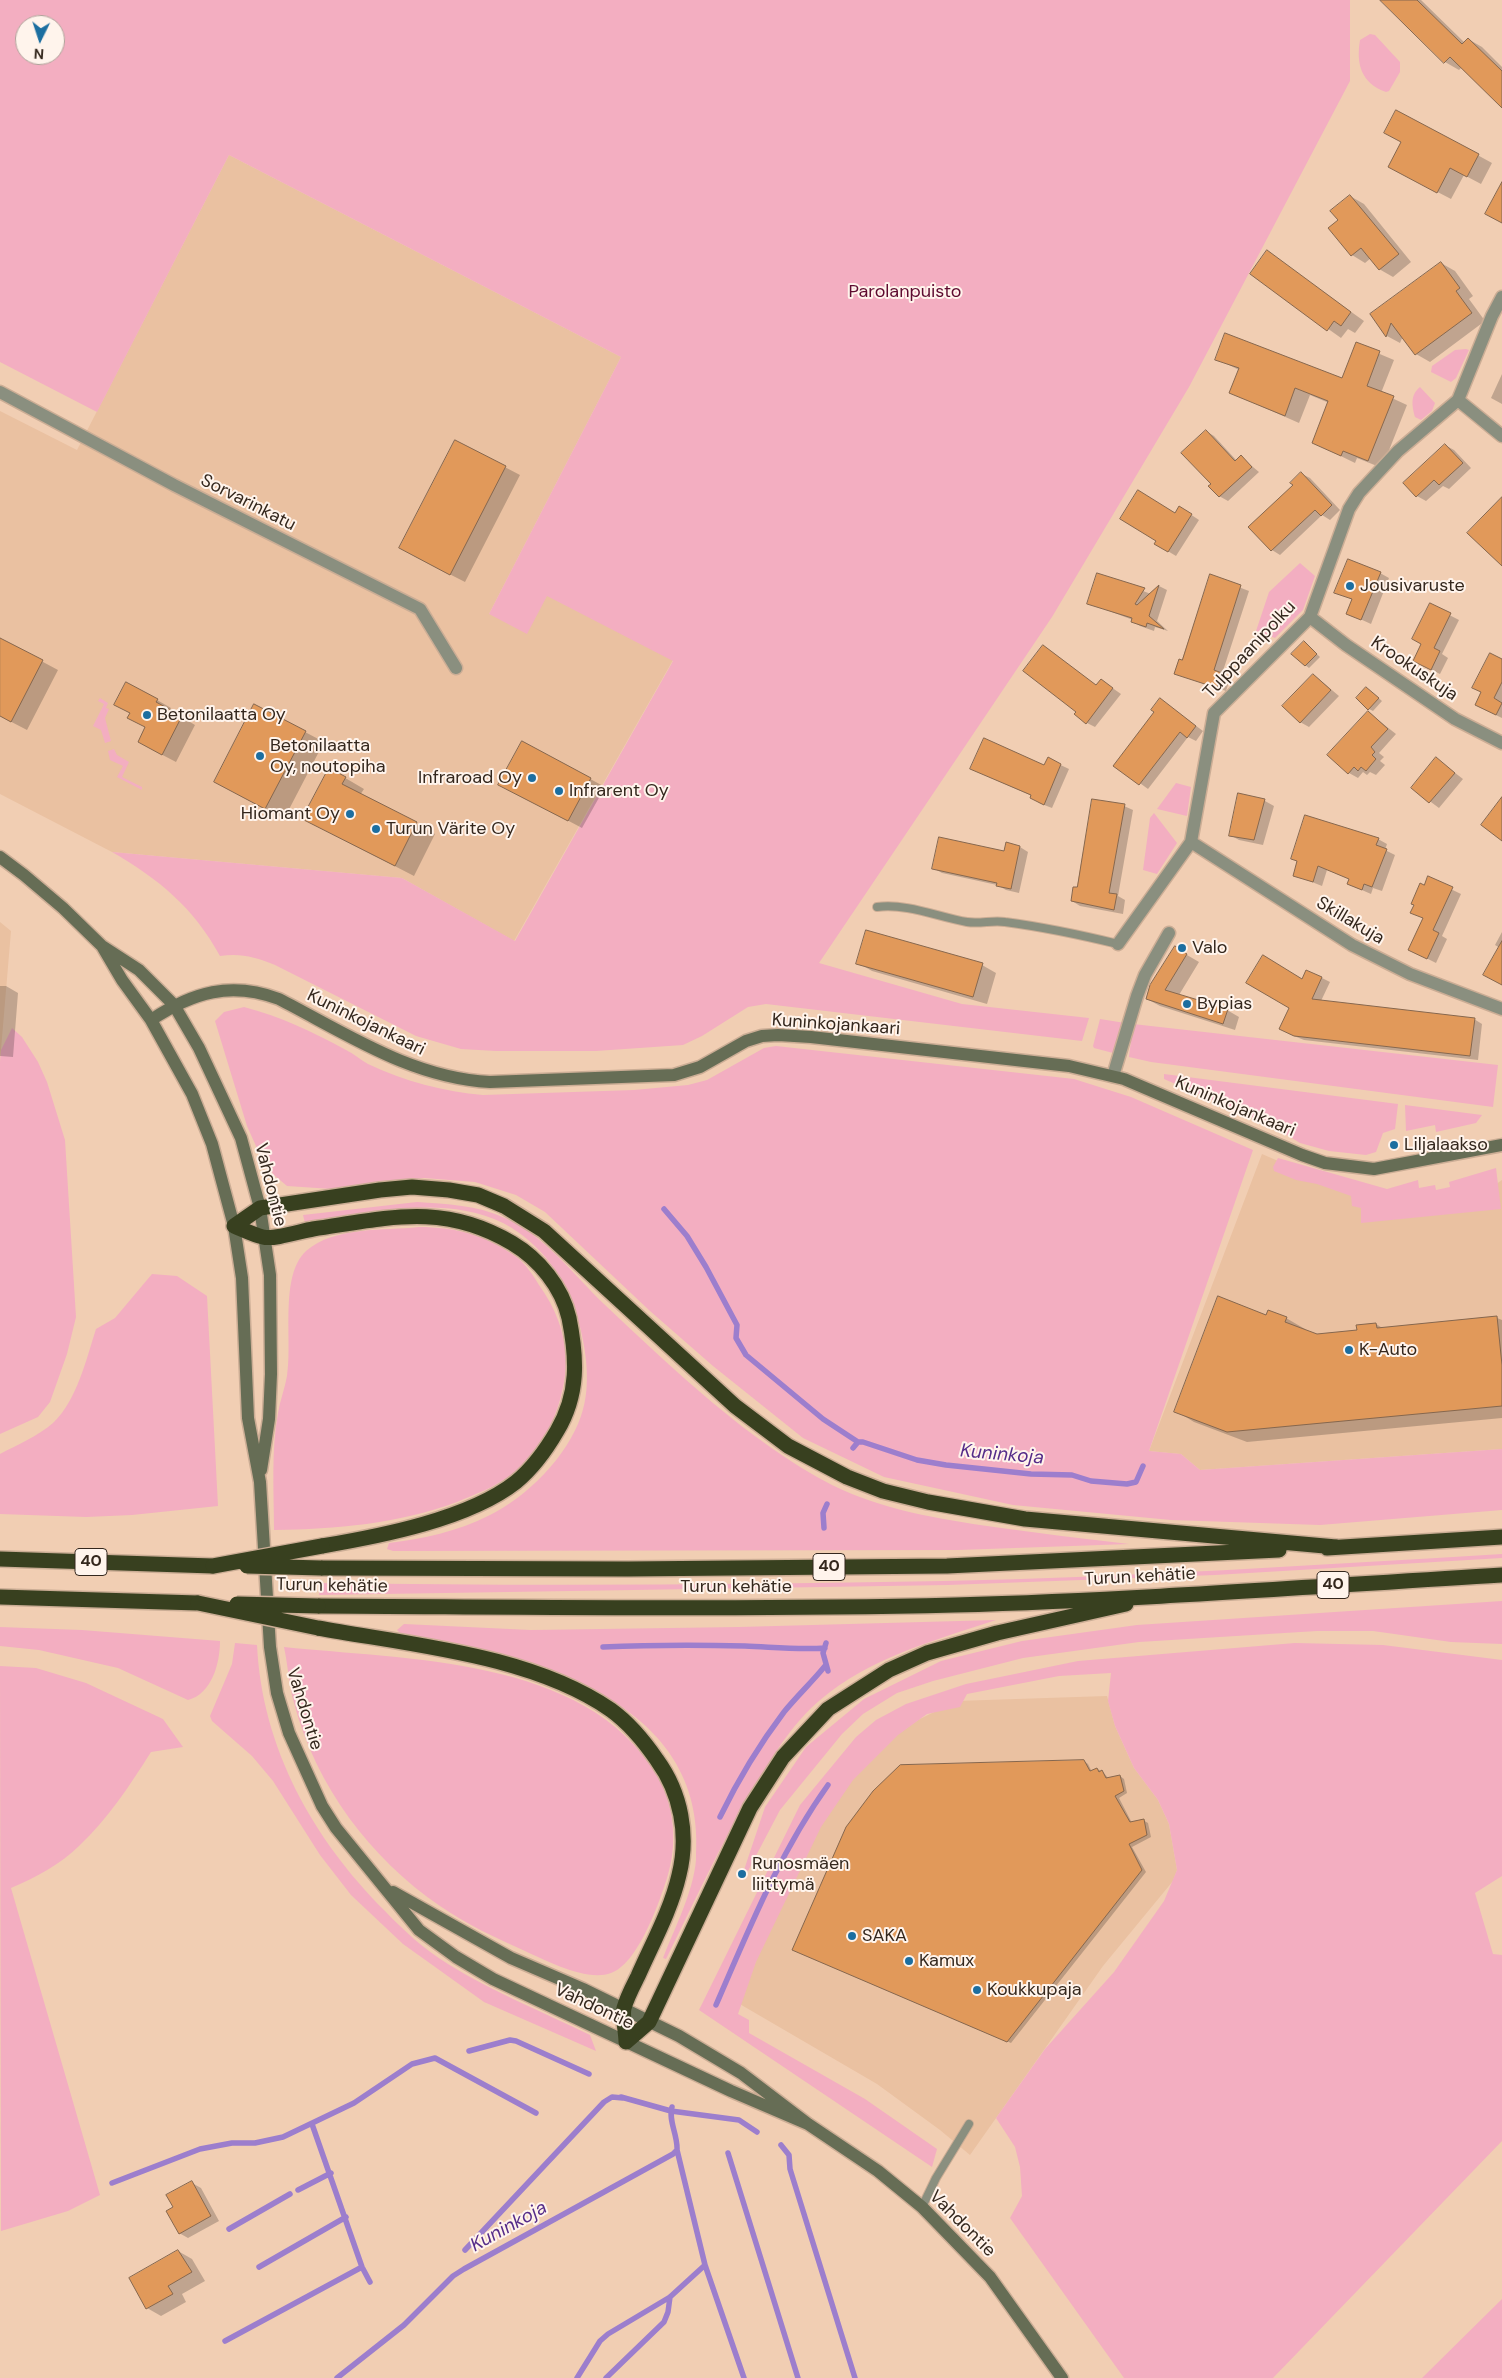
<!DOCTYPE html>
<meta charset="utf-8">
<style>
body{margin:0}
#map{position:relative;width:1502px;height:2378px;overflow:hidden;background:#f1ceb3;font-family:"DM Sans",sans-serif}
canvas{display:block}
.north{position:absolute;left:15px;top:15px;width:50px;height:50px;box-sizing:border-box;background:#fff4ec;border:1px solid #aea299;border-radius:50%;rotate:184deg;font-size:14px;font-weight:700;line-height:20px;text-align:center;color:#34271d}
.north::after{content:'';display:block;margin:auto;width:18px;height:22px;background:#1c6ea0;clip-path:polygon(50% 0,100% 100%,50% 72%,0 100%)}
</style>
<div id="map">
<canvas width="1502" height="2378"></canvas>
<div class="north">N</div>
</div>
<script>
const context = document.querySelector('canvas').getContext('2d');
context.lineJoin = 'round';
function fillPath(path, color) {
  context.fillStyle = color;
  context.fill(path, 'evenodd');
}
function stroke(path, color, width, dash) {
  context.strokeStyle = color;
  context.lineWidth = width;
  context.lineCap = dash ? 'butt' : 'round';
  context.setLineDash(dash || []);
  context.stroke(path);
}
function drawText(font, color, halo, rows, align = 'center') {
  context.font = font + ' "DM Sans",sans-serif';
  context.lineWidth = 4;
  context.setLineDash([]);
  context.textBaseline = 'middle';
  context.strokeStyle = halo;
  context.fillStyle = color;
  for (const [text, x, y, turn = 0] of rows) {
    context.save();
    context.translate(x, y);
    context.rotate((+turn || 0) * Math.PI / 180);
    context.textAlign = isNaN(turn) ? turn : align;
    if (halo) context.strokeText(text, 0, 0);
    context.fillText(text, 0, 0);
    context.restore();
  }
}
fillPath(new Path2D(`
 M229 155 621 357 489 614 547 595 673 660 514 941 402 878 112 852 0 794V411L77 450Z
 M0 922 11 931 0 1062Z
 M1262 1154 1382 1206 1469 1203 1502 1180V1449L1200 1470 1181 1454 1149 1451Z
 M1107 1696 1115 1726 1134 1768 1158 1800 1169 1824 1177 1870 1173 1881 1103 1966 970 2155 940 2130 877 2084 738 2003 803 1851 830 1803 885 1743 918 1720 956 1701Z`), '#eac1a1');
fillPath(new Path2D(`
 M0 0H1350V81L1189 387 1052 617 819 963 962 1004 1089 1018 1082 1041 766 1004 748 1007 702 1036 683 1045 596 1051H496L461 1049 416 1036 275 965C255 957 241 953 220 956 194 908 159 879 112 852L402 878 515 941 673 661 547 596 527 634 489 614 621 357 229 155 97 412 0 362ZM25 25H55V55H25Z
 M1370 34 1375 35 1400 62V72L1389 91 1386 92C1361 83 1356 64 1360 40Z
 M1466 349 1469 350 1456 378 1451 382 1431 372 1432 366 1455 350Z
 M1420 387 1435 403 1432 411 1421 420 1415 417C1412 406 1410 395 1420 387Z
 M1300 563 1315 576 1303 610 1275 638 1256 631 1269 592Z
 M100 698 108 703 106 708 109 709 105 718 111 741 105 743 101 730 93 726 104 704 98 701Z
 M114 749 117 755 129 762 122 777 142 787V790L117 777 123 766 110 760 108 751Z
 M1176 783 1191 787 1187 816 1157 809Z
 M1154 813 1177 843 1157 874 1143 870 1150 818Z
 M244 1007C282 1017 311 1031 346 1050 354 1054 361 1060 368 1064 403 1081 445 1092 483 1095L634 1090 688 1085 707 1080 764 1048 776 1046 1074 1079 1131 1097 1253 1150 1149 1451 1181 1454 1200 1470 1502 1449V1510L1320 1525 1171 1520 1013 1505 884 1477 803 1438 713 1366 650 1311 545 1212 516 1195 475 1182 424 1178 332 1189 287 1186 274 1175 260 1155 247 1126 215 1021 224 1012Z
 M1100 1019 1125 1023 1113 1053 1094 1048 1093 1046Z
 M1133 1024 1498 1065 1493 1107 1151 1062 1129 1057Z
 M12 1028 22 1037 38 1062 47 1082 65 1140 76 1317 67 1354 50 1402 38 1417 0 1434V1062L1 1050Z
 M1164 1074 1398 1104 1395 1129 1383 1133 1376 1152 1366 1155 1329 1151 1300 1143 1274 1127 1164 1079Z
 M1405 1105 1482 1115 1476 1123 1436 1132 1435 1125 1406 1131Z
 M1278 1158 1387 1189 1418 1180 1419 1188 1435 1185 1436 1190 1450 1187 1449 1182 1496 1168 1501 1209 1361 1223V1208L1352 1206 1351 1196 1317 1184 1296 1180 1274 1171 1273 1167Z
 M417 1202C447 1204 477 1205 505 1218 544 1235 574 1275 604 1304 671 1367 750 1443 832 1485 883 1510 939 1519 994 1527 1039 1533 1084 1539 1129 1544L958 1550 393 1551 387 1549 389 1543C422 1539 459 1531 488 1516 527 1497 567 1457 581 1416 592 1385 586 1349 578 1319 567 1279 540 1242 503 1223 444 1194 366 1213 305 1223L303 1215Z
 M419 1227C456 1227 485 1235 515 1256 525 1263 533 1275 539 1285 555 1307 565 1332 566 1359 566 1401 545 1451 511 1475 493 1488 476 1494 457 1502 397 1524 337 1529 274 1530 274 1492 271 1451 278 1413 280 1400 285 1388 287 1376 293 1342 279 1276 306 1251 335 1226 383 1231 419 1227Z
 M152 1274 177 1276 207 1296 218 1506 132 1515 86 1517 0 1514V1454C17 1445 38 1436 53 1423 77 1400 86 1360 96 1329L115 1318Z
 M1502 1554V1558L1215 1575 948 1585 319 1595 320 1583C528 1586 736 1585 944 1581 1130 1577 1316 1565 1502 1554Z
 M1502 1601V1644L1451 1642 1373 1631H1317L1139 1642 1023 1658 933 1681 897 1693 863 1714 842 1734 780 1810 748 1871 744 1870 765 1807 806 1747 864 1699 941 1661 1022 1641 1137 1625Z
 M996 1620C939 1639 879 1655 830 1692 794 1719 773 1755 751 1793 719 1847 694 1903 666 1959L663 1958C675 1927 693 1893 696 1860 710 1695 524 1656 400 1633L397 1630 404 1624 531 1630 739 1627Z
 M0 1627 82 1630 220 1641C220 1663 212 1694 188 1700L118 1668 39 1650 0 1646Z
 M235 1643 257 1645C262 1748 313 1839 385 1911 404 1931 424 1949 448 1964 493 1992 543 2012 590 2035L596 2051 484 2002 403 1944 351 1895 320 1855 273 1781 252 1756 212 1721 210 1716 232 1664Z
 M1295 1643 1383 1645 1502 1660V1876L1475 1893 1493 1954 1502 1955V2141L1273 2378H1124L1010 2218 1022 2196 1020 2167 1015 2147 996 2118 1045 2049 1114 1972 1164 1901 1177 1870 1169 1824 1158 1800 1134 1768 1115 1726 1108 1701 1111 1673 1059 1676 967 1694 960 1707 927 1714 898 1735 853 1780 821 1827 756 1962 738 2014 749 2020V2033L865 2099 937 2149 932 2167 699 2010 800 1805 856 1737 876 1720 906 1704 966 1684 1078 1661Z
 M284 1647C405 1660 585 1656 656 1774 675 1805 678 1844 667 1878 659 1903 638 1964 611 1973 587 1982 547 1961 525 1951 496 1938 466 1924 440 1906 370 1858 316 1786 294 1703 289 1685 288 1666 284 1647Z
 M0 1666 36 1668 86 1683 163 1719 183 1747 151 1752C130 1785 108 1819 79 1846 61 1864 35 1878 11 1888L100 2195 68 2211 1 2231Z
 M1502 2299V2378H1422Z`), '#f3aec1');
fillPath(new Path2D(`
 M1381 0H1421L1465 43 1468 39 1482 47 1502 67V106L1462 67 1459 70 1445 62Z
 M1397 111 1492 163 1481 184 1464 175 1451 199 1403 174 1402 142Z
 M1350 196 1364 204 1411 262 1393 277 1379 269 1371 258 1365 263 1352 255 1340 220Z
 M1267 252 1364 321 1355 333 1348 329 1341 338 1251 274Z
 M1441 263 1455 271 1473 296 1469 299 1485 321 1430 362 1416 354 1403 336 1400 343 1387 336 1371 314Z
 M1356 344 1394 360 1381 393 1407 405 1382 468 1357 458 1355 463 1314 443 1329 403 1310 395 1299 423 1231 393 1239 370 1217 359 1343 379Z
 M1502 374V404L1491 398Z
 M1206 431 1214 436 1237 461 1241 457 1259 472 1228 501 1219 496 1212 484Z
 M455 441 520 475 465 582 414 556Z
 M1445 445 1454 450 1471 468 1449 489 1443 486 1426 501 1417 496Z
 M1302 474 1310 478 1340 510 1330 520 1322 515 1280 555 1272 550 1294 485Z
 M1187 512 1199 520 1176 556 1156 544 1175 514Z
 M1380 573 1389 578 1371 624 1347 613 1353 600 1336 592Z
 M1098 574 1151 594 1159 586 1167 590 1157 621 1168 631 1155 627 1154 631 1140 626 1132 621 1133 620 1088 603Z
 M1210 576 1249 591 1222 674 1230 679 1226 691 1175 673 1183 662Z
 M1430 605 1459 620 1442 654 1448 658 1440 674 1423 666V644Z
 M0 639 58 670 27 730 0 716Z
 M1304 642 1320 657 1309 668 1305 665Z
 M1044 646 1097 686 1101 680 1121 694 1095 727 1087 723 1078 711Z
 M1502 660V718L1485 710Z
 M1314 675 1339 696 1309 727 1300 722Z
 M1367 688 1382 701 1373 711 1369 709Z
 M157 700 171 708 170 710 195 725 176 762 153 750 147 727 131 713Z
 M1161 700 1203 731 1196 741 1188 737 1148 789 1115 765 1156 712Z
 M1368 712 1396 734 1379 753 1384 757 1380 761 1385 765 1376 775 1370 772 1367 775 1363 772 1358 778 1349 773Z
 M305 732 324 742 284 819 233 790Z
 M522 742 605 787 582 828 514 792Z
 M1048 759 1069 769 1052 808 1039 803 1032 796 980 773 1045 766Z
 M1437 759 1463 779 1439 808 1412 788Z
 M330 769 364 789 360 795 435 834 414 876 323 829Z
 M1239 794 1265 801 1274 806 1263 845 1239 840 1230 835Z
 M1124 806 1133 810 1118 896 1125 900 1123 914 1080 906 1072 901Z
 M1378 839 1387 844 1385 850 1395 855 1382 891 1373 888 1371 894 1348 884 1350 879 1327 870 1322 886 1294 875Z
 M1020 847 1028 852 1019 893 1006 890 997 885 942 873 933 868Z
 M1428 878 1461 894 1442 936 1447 939 1436 963 1418 954 1424 919 1412 912Z
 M1502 932V984L1500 948 1495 945Z
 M1175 948 1199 962 1179 995 1227 1010 1239 1017 1235 1030 1160 1006 1147 999Z
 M858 963 982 965 996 973 987 1004 872 971Z
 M1322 978 1330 982 1321 1001 1474 1019 1482 1024 1478 1060 1304 1040 1289 1034 1303 980Z
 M0 986H6L18 993 13 1057 0 1056Z
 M1267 1316 1286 1318 1305 1329 1304 1331 1316 1335 1358 1331 1376 1324 1384 1329 1497 1318 1502 1320V1418L1247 1442 1194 1422 1176 1411Z
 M1084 1761 1088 1764 1092 1772 1097 1769 1102 1771 1109 1779 1120 1776 1124 1779 1127 1793 1119 1798 1132 1823 1143 1820 1148 1823 1151 1837 1132 1847 1146 1872 1011 2043 798 1952Z
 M192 2183 201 2188 219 2221 188 2238 179 2233 174 2207Z
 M178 2251 192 2259 205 2281 182 2294 186 2302 161 2316 147 2308Z`), '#0003');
stroke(new Path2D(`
 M664 1209 687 1236 706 1267 737 1325 736 1338 746 1355 823 1419 858 1442
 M853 1448 858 1442H863L917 1460 946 1465 1031 1474 1072 1475 1091 1481 1127 1484 1136 1482 1143 1466
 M824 1528 823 1513 827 1504
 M826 1643 823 1653 828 1671
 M603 1647C650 1645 698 1645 745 1646 772 1647 798 1650 825 1648
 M720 1817C738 1780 759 1745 784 1712 797 1696 812 1682 825 1666
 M716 2005C749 1929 780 1852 828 1785
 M469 2051 510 2040 516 2041 589 2074
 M621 2097 671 2111 739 2120 757 2132
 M312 2124 362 2267 370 2282
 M781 2145 789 2155 790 2169 855 2378
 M677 2150 705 2265 744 2378
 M728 2153 798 2378
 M112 2183 200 2149 232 2143H255L283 2137 354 2103 412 2064 435 2058 536 2113
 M298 2190 331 2173
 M229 2229 290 2194
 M465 2250 604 2102 612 2097 623 2098
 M259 2267 346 2217
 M225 2341 362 2267
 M337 2378 404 2325 453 2276 464 2269 673 2154 677 2150C678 2135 668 2121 672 2107
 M577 2378 600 2341 608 2334 670 2297 705 2265
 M606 2378 664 2322 668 2312 670 2297`), '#9c7ecd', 5.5);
const building = new Path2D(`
 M1380 0H1417L1462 44 1468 38 1502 71V108L1450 57 1444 63Z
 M1396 110 1479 154 1467 177 1450 168 1437 193 1388 167 1401 142 1384 133Z
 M1502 182V223L1485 214Z
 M1350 195 1399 254 1379 270 1361 248 1351 256 1328 228 1338 220 1330 211Z
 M1267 250 1351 312 1341 326 1334 321 1327 331 1250 274Z
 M1441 262 1460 288 1456 291 1472 313 1415 355 1391 323 1386 337 1370 314Z
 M1225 333 1342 378 1356 342 1380 351 1367 386 1394 396 1368 461 1343 451 1341 456 1312 443 1328 401 1295 388 1285 416 1229 393 1239 368 1215 360Z
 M1206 430 1235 461 1241 455 1252 467 1219 497 1208 486 1211 484 1181 453Z
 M455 440 506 466 450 575 399 548Z
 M1445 444 1463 463 1439 485 1434 480 1416 497 1403 483Z
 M1301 472 1332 505 1321 516 1315 510 1271 551 1248 527 1293 485 1290 483Z
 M1138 490 1175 513 1179 506 1192 514 1168 552 1154 544 1156 541 1120 519Z
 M1502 497V566L1467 533Z
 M1348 559 1381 572 1361 620 1346 614 1352 599 1334 593Z
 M1097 573 1145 588 1135 604 1137 605 1159 585 1149 616 1164 629 1147 623 1146 627 1131 622 1132 618 1087 604Z
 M1210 574 1241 585 1214 670 1222 673 1217 688 1174 674 1179 659 1182 660Z
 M1430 603 1451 613 1434 648 1440 651 1431 670 1413 661 1421 644 1412 639Z
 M0 638 43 660 11 722 0 716Z
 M1304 641 1317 654 1305 666 1291 654Z
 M1043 645 1096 685 1101 679 1113 688 1086 724 1074 714 1076 712 1023 671Z
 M1490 653 1502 659V682L1494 698 1502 703 1496 715 1475 705 1481 692 1472 688Z
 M1313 674 1331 690 1300 723 1282 706Z
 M126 682 158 699 156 702 182 716 162 755 138 742 145 727 127 718 130 713 114 705Z
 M1366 687 1379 698 1368 710 1356 698Z
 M1160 698 1196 726 1187 738 1180 732 1139 785 1113 766 1154 712 1151 710Z
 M254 704 306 731 265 809 214 782Z
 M1368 711 1388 729 1371 747 1375 752 1372 755 1376 759 1366 771 1361 767 1358 771 1354 767 1348 774 1327 755Z
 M984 738 1044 765 1048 757 1061 764 1044 805 1030 798 1031 795 970 769Z
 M522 741 591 778 568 821 498 785Z
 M1436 757 1455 773 1429 803 1411 788Z
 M329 768 346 777 342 784 417 822 395 866 302 819Z
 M1238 793 1265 799 1254 840 1229 836Z
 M1502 797V841L1481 825Z
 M1092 799 1125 804 1109 893 1117 894 1114 910 1071 901 1073 887H1077Z
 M1305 815 1379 838 1376 845 1387 849 1372 887 1364 884 1362 890 1347 884 1349 879 1318 866 1313 882 1293 876 1297 861 1291 859Z
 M939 837 1004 851 1006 842 1020 846 1011 889 996 886 997 883 932 869Z
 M1428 876 1453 887 1433 930 1439 933 1427 959 1408 950 1423 918 1410 913 1414 905 1411 904 1420 883 1424 885Z
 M866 930 983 963 973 997 856 964Z
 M1502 941V985L1483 975Z
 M1175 946 1187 954 1165 990 1228 1009 1223 1024 1146 999 1150 985Z
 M1263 955 1302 979 1306 970 1322 977 1312 999 1475 1018 1470 1056 1294 1036 1279 1029 1289 1008 1246 983Z
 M1218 1296 1266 1315 1268 1310 1287 1317 1285 1322 1317 1334 1357 1330 1356 1325 1376 1323 1377 1328 1497 1316 1502 1365V1406L1227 1432 1174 1412Z
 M1084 1760 1090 1771 1097 1768 1099 1772 1102 1770 1106 1778 1120 1775 1124 1791 1115 1796 1130 1822 1144 1819 1147 1835 1129 1844 1142 1870 1007 2042 792 1950 846 1827 873 1791 900 1765Z
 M192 2181 211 2216 179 2234 166 2211 173 2207 166 2195Z
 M178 2250 192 2272 168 2286 173 2294 146 2309 129 2278Z`);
fillPath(building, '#e1995a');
stroke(building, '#86674e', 1);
const lane = new Path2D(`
 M877 907C907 903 938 917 967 922 980 924 993 920 1005 922 1043 927 1081 935 1118 944
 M922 2207 936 2178 969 2124`);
const street = new Path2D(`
 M0 392 174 485 420 609 456 668
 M1458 400 1502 436
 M1310 617 1346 645 1455 719 1502 743
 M1191 842 1352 945 1410 974 1502 1009
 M1118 944 1191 842 1214 713 1310 617 1349 509 1359 493 1398 451 1458 400 1492 316 1502 297
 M1113 1076 1137 996 1145 975 1169 933`);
const secondary = new Path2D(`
 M0 857 24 875 63 908 102 946 139 970 174 1005 199 1048 241 1138 260 1208 270 1275 271 1374 269 1419 261 1470
 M102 946 122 980 151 1020 192 1094 212 1144 234 1226 242 1278 248 1418 260 1482 270 1647 277 1693 289 1733 322 1806 336 1828 419 1930 456 1957 493 1979 731 2091 808 2124
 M151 1020C193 992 231 981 279 999 347 1034 412 1078 490 1082L674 1075 700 1067 746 1041 762 1036 778 1035 811 1037 1069 1066 1124 1079 1302 1155 1325 1163 1374 1169 1502 1145
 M393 1892 511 1958 583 1989 679 2036 741 2073 808 2124 878 2171 922 2207 990 2277 1062 2378`);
const highway = new Path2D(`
 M234 1226 260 1208 380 1190 412 1187 449 1190 478 1195 504 1206 544 1231 735 1406 788 1446 847 1477 883 1491 928 1502 1025 1519 1336 1547
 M234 1226C244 1230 254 1235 263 1237 274 1240 301 1231 313 1229 388 1218 443 1202 512 1243 539 1259 562 1287 569 1318 577 1358 579 1394 557 1431 546 1450 533 1468 516 1482 469 1519 381 1536 322 1546
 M1327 1548 1502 1537
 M0 1559 213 1566
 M321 1568 628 1569 947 1566 1279 1550
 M0 1597 198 1603
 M318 1606C530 1607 743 1610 955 1605 1138 1600 1320 1586 1502 1575
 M318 1628C411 1645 532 1655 611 1710 629 1723 644 1741 657 1760 681 1793 689 1835 679 1875 671 1910 652 1944 638 1976 633 1986 627 1997 624 2008 622 2017 626 2032 626 2042
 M626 2042 649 2022 750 1808 783 1757 828 1709 889 1670 927 1653 997 1633 1126 1604`);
stroke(lane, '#cbad95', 10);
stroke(street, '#cbad95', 15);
stroke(secondary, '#cbad95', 15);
stroke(highway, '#cbad95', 18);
stroke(lane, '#8a8f7f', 8);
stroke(street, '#8a8f7f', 12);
stroke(secondary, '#666d55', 12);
stroke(highway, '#38401f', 15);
const highwayBridge = new Path2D(`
 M213 1566 322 1546
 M247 1566 321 1568
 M198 1603 318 1628
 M237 1604 318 1606`);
stroke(highwayBridge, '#cbad95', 18, []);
stroke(highwayBridge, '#38401f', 15);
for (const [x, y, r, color] of [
 [1350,586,5,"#1c6ea0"],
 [147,715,5,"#1c6ea0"],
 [260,756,5,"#1c6ea0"],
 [532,778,5,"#1c6ea0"],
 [559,791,5,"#1c6ea0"],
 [350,814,5,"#1c6ea0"],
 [376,829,5,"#1c6ea0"],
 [1182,948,5,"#1c6ea0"],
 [1187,1004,5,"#1c6ea0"],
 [1394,1145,5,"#1c6ea0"],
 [1349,1350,5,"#1c6ea0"],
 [742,1874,5,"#1c6ea0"],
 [852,1936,5,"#1c6ea0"],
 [909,1961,5,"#1c6ea0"],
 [977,1990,5,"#1c6ea0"]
]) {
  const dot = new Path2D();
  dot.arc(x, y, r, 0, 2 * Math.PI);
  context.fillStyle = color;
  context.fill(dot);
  stroke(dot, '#fff4ec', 2);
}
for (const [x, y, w] of [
 [91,1562,32],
 [829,1567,32],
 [1333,1585,32]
]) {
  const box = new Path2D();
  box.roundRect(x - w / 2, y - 13.5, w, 27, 4);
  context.fillStyle = '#fff4ec';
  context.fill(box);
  stroke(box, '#34271d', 1);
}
drawText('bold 16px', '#34271d', null, [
 ["40",91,1562],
 ["40",829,1567],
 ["40",1333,1585]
]);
drawText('18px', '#5e0b30', '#fff4ec', [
 ["Parolanpuisto",905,292]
]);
drawText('18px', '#34271d', '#fff4ec', [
 ["Sorvarinkatu",248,503,27],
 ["Tulppaanipolku",1250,650,-47],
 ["Krookuskuja",1414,669,34],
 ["Skillakuja",1350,921,31],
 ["Kuninkojankaari",366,1023,26],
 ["Kuninkojankaari",836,1025,4],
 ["Kuninkojankaari",1235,1107,23],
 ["Vahdontie",270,1185,76],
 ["Turun kehätie",1140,1577,-3],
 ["Turun kehätie",332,1586,1],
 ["Turun kehätie",736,1587],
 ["Vahdontie",304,1709,73],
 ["Vahdontie",594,2007,25],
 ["Vahdontie",962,2224,45]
]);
drawText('18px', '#34271d', '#fff4ec', [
 ["Jousivaruste",1360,586],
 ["Betonilaatta Oy",157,715],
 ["Betonilaatta",270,746],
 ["Oy, noutopiha",270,767],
 ["Infraroad Oy",522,778,"right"],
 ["Infrarent Oy",569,791],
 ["Hiomant Oy",340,814,"right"],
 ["Turun Värite Oy",386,829],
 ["Valo",1192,948],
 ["Bypias",1197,1004],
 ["Liljalaakso",1404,1145],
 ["K-Auto",1359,1350],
 ["Runosmäen",752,1864],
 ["liittymä",752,1885],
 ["SAKA",862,1936],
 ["Kamux",919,1961],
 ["Koukkupaja",987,1990]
], 'left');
drawText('italic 19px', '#562c89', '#fff4ec', [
 ["Kuninkoja",1002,1455,5],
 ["Kuninkoja",509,2227,-29]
]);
</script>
